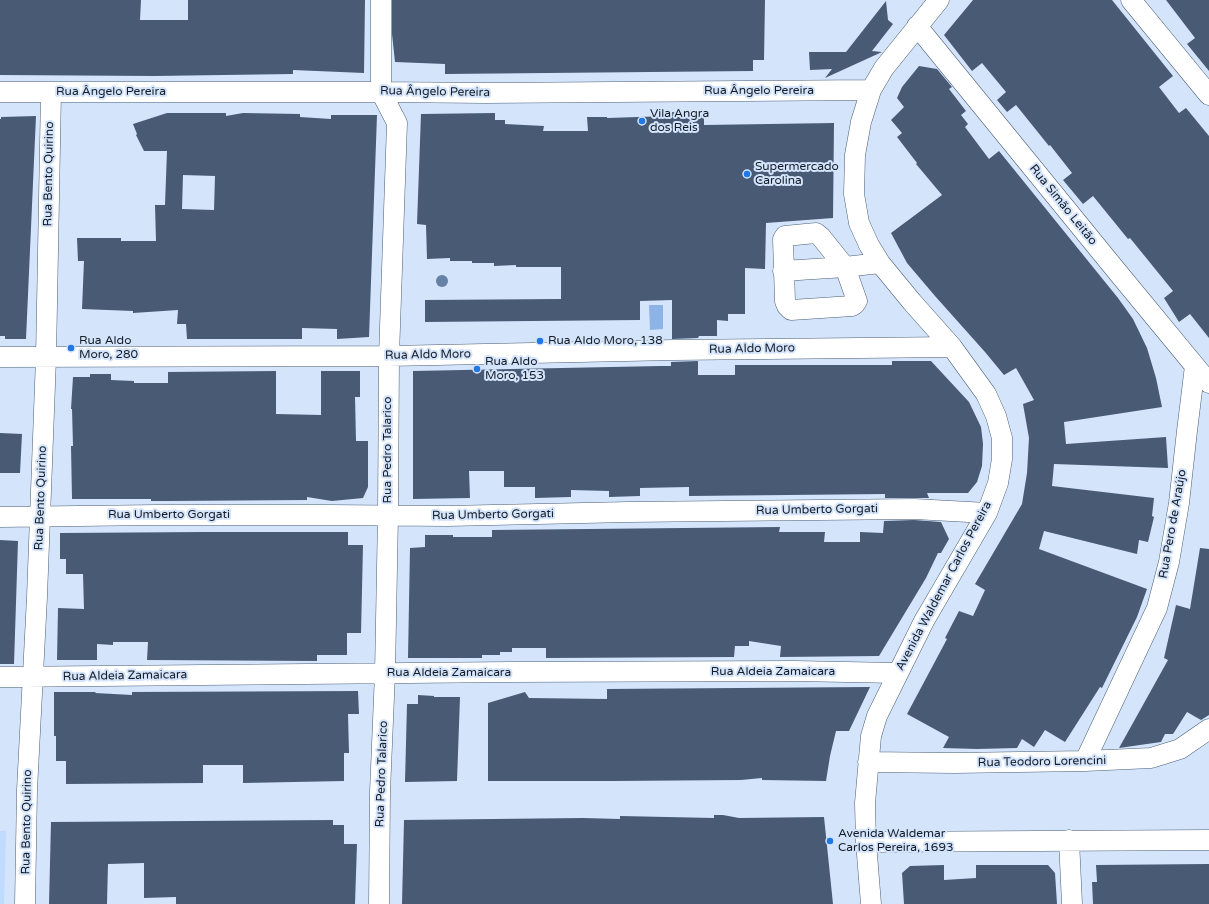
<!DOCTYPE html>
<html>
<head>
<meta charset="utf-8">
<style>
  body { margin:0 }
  canvas { display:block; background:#d3e4fb }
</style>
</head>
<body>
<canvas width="1209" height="904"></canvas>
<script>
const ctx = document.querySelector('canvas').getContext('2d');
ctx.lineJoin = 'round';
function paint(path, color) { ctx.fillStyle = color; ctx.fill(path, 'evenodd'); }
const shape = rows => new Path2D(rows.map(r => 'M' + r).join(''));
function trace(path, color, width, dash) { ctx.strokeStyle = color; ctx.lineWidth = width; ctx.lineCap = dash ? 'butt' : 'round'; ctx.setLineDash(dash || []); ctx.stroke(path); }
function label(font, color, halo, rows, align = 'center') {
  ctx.font = font + ' "Varela Round",sans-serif'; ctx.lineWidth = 4; ctx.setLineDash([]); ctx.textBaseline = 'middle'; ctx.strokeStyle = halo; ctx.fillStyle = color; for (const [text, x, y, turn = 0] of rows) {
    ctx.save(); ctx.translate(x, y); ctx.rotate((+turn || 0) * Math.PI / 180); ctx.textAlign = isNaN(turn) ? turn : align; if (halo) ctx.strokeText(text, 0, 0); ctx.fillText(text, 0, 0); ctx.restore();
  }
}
paint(shape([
  [0,831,6,831,4,904,0,904]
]), '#c1dbfe');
paint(shape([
  [649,305,663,305,663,329,650,330]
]), '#8db3e7');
paint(shape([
  [0,0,141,0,140,20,188,20,188,0,365,0,364,73,293,70,293,74,154,76,0,75],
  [392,0,765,0,764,60,753,60,753,71,445,74,445,64,395,62,392,34],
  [973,0,1112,0,1173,76,1159,87,1179,113,1186,108,1209,136,1209,338,1190,314,1179,322,1164,298,1173,291,1130,238,1128,239,1093,196,1083,204,1063,180,1072,173,1050,145,1049,146,1016,105,1007,112,997,100,1006,92,982,63,972,71,944,35],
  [1166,0,1209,0,1209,71,1187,44,1195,38],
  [886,1,888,20,893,24,872,51,882,52,825,78,832,69,810,70,809,52,846,52],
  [919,66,937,69,952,87,949,89,966,111,961,115,968,124,965,127,989,159,999,151,1118,298,1133,319,1147,348,1156,378,1162,407,1064,422,1066,444,1166,437,1168,468,1054,464,1052,486,1154,498,1152,516,1154,517,1148,542,1139,540,1137,554,1044,531,1039,549,1147,589,1137,617,1102,688,1100,687,1065,742,1045,730,1034,747,1022,739,1017,748,977,749,943,748,949,737,907,714,947,639,945,638,959,611,973,616,985,590,975,584,1022,504,1027,473,1029,438,1023,404,1034,400,1016,368,1004,375,985,352,935,296,907,263,891,233,942,195,916,164,917,163,897,137,902,133,891,120,904,107,897,98,902,87],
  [669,112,704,113,704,125,834,123,833,218,766,223,765,269,745,268,745,314,728,314,728,321,717,320,717,336,699,336,698,338,672,339,672,300,640,301,640,320,425,322,425,300,561,299,561,267,516,267,516,265,494,266,494,263,472,263,472,261,450,261,450,258,427,259,426,225,417,224,421,114,495,113,495,120,505,120,505,124,544,126,543,131,588,131,587,117,607,117,607,118,669,116],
  [167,113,226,113,226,116,243,113,300,114,300,117,331,119,331,115,377,115,369,337,337,339,337,329,302,328,302,339,187,339,186,324,177,324,178,310,133,313,133,311,82,309,84,261,78,261,77,238,121,238,121,241,156,241,155,205,165,205,167,151,144,151,136,135,137,134,133,124],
  [183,175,215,176,214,210,182,209],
  [36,116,26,339,5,339,5,336,0,336,0,119,1,119,1,117],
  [698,361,698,375,735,375,735,365,892,365,892,361,931,361,969,402,981,427,983,444,982,466,977,482,968,493,927,493,929,498,885,498,885,494,689,496,689,487,640,488,640,496,609,497,609,491,571,490,571,497,535,498,535,487,504,487,504,471,469,471,470,498,413,499,413,371,661,366,671,366,671,362],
  [276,371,276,414,321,415,321,371,360,371,360,397,355,397,356,441,368,441,368,487,363,498,332,501,307,497,307,500,169,501,151,501,151,499,72,499,71,446,73,446,72,409,71,409,73,377,90,377,90,374,111,374,111,380,134,381,134,383,168,383,168,372],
  [0,433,22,434,20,473,0,473],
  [914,520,941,522,949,539,941,553,938,553,926,578,879,656,780,657,781,646,749,641,749,646,735,646,734,657,546,658,546,648,512,648,512,652,500,652,500,655,482,655,482,658,408,658,410,548,425,547,425,535,453,535,453,537,492,537,492,530,780,527,779,532,825,532,824,542,860,542,860,532,883,533,884,521],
  [202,532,348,532,348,545,363,545,361,633,347,633,347,655,317,655,317,661,147,660,148,642,113,642,113,645,97,644,97,660,57,660,58,608,84,609,83,574,66,574,66,559,60,559,60,533],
  [0,540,18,541,14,664,0,664],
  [1200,548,1209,549,1209,715,1201,720,1187,712,1173,734,1165,734,1161,742,1119,748,1168,660,1164,658,1176,605,1190,609],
  [870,687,849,731,836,731,830,756,826,781,762,780,762,778,741,780,614,781,488,781,488,703,525,692,529,698,607,699,607,689],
  [358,691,359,714,348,714,349,753,344,753,344,781,243,783,243,765,203,765,203,783,66,784,66,761,56,761,56,736,54,736,54,692,96,692,95,693,132,695,132,692],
  [418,695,434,696,434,697,460,697,457,781,405,782,407,704,418,704],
  [714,815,723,815,739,818,824,817,833,904,402,904,404,820,583,818,620,819,620,816,714,818],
  [333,820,333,825,344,825,344,844,357,844,355,904,176,904,176,897,144,898,144,863,108,864,107,904,49,904,51,822],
  [1209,864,1209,904,1093,904,1092,882,1097,882,1096,865],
  [944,865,944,880,976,878,976,865,1048,865,1055,873,1057,904,904,904,902,873,910,866]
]), '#495b74');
const minor = shape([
  [1131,0,1209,95],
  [917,26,1115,269,1209,383],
  [0,92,381,92,487,93,871,90],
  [816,233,821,237,845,267,857,301,855,304,852,306,791,310,787,306,785,301,783,239,785,236,816,233],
  [783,271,845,267,880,263],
  [0,357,389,356,674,350,952,347],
  [0,517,157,515,328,515,447,516,629,512,914,509,987,513],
  [0,677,510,672,795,671,897,673],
  [1085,761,1157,608,1169,562,1179,503,1187,431,1195,366],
  [868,762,954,763,1085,761,1151,758,1180,749,1209,729],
  [1069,840,1072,904],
  [866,842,1209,840],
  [25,904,27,790,37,597,46,358,51,92],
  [379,904,380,792,385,673,388,515,389,356,397,123,381,92,381,0],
  [871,904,866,842,865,803,871,736,877,716,924,621,987,513,998,483,1002,459,1002,438,996,416,986,394,952,347,912,302,880,263,869,245,859,223,854,194,855,155,861,122,871,90,884,68,939,0]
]);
trace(minor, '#4b5e76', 21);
trace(minor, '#fff', 20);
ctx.fillStyle = '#6581a5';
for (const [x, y] of [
  [442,281]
]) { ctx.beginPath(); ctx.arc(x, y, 6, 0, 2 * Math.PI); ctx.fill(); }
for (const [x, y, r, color] of [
  [642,121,4,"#2278e3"],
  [747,174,4,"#2278e3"],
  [540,341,4,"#2278e3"],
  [71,348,4,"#2278e3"],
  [477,369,4,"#2278e3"],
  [830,841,4,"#2278e3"]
]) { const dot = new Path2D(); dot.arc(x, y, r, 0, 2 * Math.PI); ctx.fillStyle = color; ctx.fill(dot); trace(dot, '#d3e4fb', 1.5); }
label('12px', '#151c27', '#d3e4fb', [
  ["Rua Ângelo Pereira",759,91],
  ["Rua Ângelo Pereira",111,92],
  ["Rua Ângelo Pereira",435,92,1],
  ["Rua Bento Quirino",49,174,-89],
  ["Rua Simão Leitão",1063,205,51],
  ["Rua Aldo Moro",752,349,-1],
  ["Rua Aldo Moro",428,355,-1],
  ["Rua Pedro Talarico",388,450,-90],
  ["Rua Bento Quirino",41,498,-88],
  ["Rua Umberto Gorgati",817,510,-1],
  ["Rua Umberto Gorgati",169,515],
  ["Rua Umberto Gorgati",493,515,-1],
  ["Rua Pero de Araújo",1173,524,-80],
  ["Avenida Waldemar Carlos Pereira",944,586,-62],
  ["Rua Aldeia Zamaicara",773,672],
  ["Rua Aldeia Zamaicara",449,673],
  ["Rua Aldeia Zamaicara",125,676,-1],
  ["Rua Teodoro Lorencini",1042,762,-1],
  ["Rua Pedro Talarico",382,774,-88],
  ["Rua Bento Quirino",27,822,-89]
]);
label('12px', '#151c27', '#d3e4fb', [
  ["Vila Angra",650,114],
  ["dos Reis",650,128],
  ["Supermercado",755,167],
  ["Carolina",755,181],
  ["Rua Aldo",79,341],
  ["Moro, 280",79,355],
  ["Rua Aldo Moro, 138",548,341],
  ["Rua Aldo",485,362],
  ["Moro, 153",485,376],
  ["Avenida Waldemar",838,834],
  ["Carlos Pereira, 1693",838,848]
], 'left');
</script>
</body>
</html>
